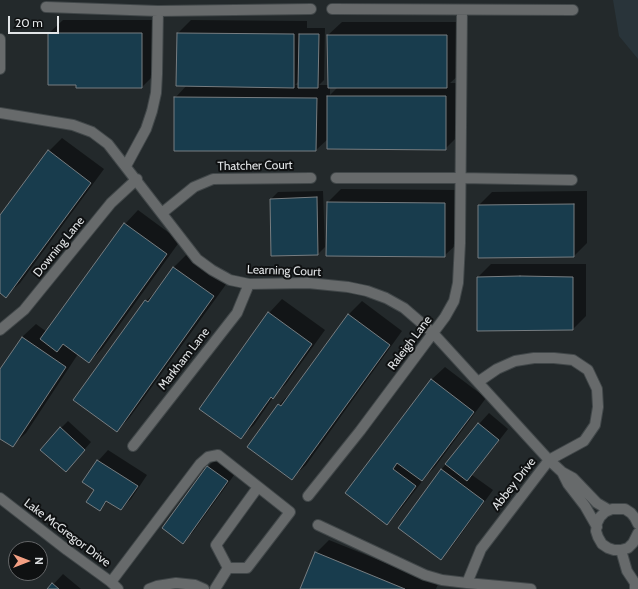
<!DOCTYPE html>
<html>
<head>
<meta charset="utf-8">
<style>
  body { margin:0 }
  #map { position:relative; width:638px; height:589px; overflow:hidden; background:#23292b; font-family:Cabin,sans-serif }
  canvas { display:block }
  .north { position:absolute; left:8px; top:541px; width:40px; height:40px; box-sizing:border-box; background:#0f1112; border:1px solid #636567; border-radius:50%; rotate:90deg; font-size:11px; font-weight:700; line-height:16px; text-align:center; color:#e1e4e6 }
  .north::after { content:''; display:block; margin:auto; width:14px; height:18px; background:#f39f83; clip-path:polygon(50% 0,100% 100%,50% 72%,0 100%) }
  .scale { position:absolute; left:8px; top:16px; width:51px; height:18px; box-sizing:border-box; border:2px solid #e1e4e6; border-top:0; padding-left:5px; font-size:12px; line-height:14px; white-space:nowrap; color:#e1e4e6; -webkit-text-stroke:3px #0f1112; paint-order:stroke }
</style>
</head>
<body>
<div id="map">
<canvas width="638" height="589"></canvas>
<div class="north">N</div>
<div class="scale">20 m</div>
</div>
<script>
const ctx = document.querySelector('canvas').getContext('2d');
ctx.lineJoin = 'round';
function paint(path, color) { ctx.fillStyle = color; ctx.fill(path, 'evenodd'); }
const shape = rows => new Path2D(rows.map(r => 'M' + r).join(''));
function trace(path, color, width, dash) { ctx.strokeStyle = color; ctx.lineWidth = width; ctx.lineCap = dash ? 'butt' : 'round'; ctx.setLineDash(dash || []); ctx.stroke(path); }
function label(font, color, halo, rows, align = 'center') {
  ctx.font = font + ' Cabin,sans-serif'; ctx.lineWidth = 4; ctx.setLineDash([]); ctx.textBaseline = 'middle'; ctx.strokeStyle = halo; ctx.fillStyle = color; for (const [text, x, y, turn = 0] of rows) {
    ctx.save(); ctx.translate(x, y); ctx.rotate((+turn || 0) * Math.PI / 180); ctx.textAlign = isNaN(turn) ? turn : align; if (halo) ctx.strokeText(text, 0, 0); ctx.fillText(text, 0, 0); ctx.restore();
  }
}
paint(shape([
  [613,0,638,0,638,59,619,36]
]), '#29343a');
paint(shape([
  [63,20,155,20,155,74,142,87,49,84,49,33],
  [191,20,307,21,307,28,325,28,324,80,319,85,329,85,328,35,342,22,460,22,460,74,450,83,459,83,459,135,445,149,328,139,316,150,175,98,187,85,178,33],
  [299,81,299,85,295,85],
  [330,87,338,87,330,95],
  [62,138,104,169,20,283,6,296,0,292,0,217,49,151],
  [341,189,458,190,458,243,444,256,328,202],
  [323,191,325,247,318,254,272,255,271,199,278,192],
  [587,191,587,243,574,256,479,205,492,192],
  [138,210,180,241,102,349,89,362,78,354,26,433,12,446,0,438,0,371,22,337,36,324,47,332,125,224],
  [187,254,227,283,130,417,117,431,146,301,159,288,174,267],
  [491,264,586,264,586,316,573,329,478,277],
  [282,299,325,330,286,384,274,396,254,425,240,438,200,409,269,313],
  [362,301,402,331,306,465,292,478,249,447,279,405,292,391,348,315],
  [445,367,486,398,435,467,427,475,400,510,387,524,346,493,431,380],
  [489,413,508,429,472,475,493,490,451,548,441,558,441,470,479,424],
  [68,421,91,442,72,464,61,428],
  [108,450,147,475,131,499,121,509,108,501,100,509,96,490,84,482,98,461],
  [218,456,237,471,193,532,183,542,208,467],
  [329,540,438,584,436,589,301,589,316,553],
  [63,574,81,589,49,589]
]), '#0007');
const building = shape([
  [48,33,142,33,142,88,76,88,76,85,48,85,48,33],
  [177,33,294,34,294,88,176,86,177,33],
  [299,34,319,34,318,88,298,88,299,34],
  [327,35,447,35,447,88,328,88,327,35],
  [327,96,446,96,446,150,327,149,327,96],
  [174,97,317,98,316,151,174,151,174,97],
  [48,150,91,183,6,298,0,293,0,215,48,150],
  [317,197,318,255,271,256,270,199,317,197],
  [327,202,445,203,445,257,326,256,327,202],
  [574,204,574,257,478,258,478,205,574,204],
  [124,223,167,254,89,363,63,344,57,352,40,339,124,223],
  [173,267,214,296,117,432,73,400,145,300,148,302,173,267],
  [520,276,573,277,573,330,477,331,477,277,520,276],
  [268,312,312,344,273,399,271,397,241,439,199,409,268,312],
  [348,314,390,345,292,480,247,447,278,404,281,406,348,314],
  [22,337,66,367,13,447,0,439,0,369,22,337],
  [431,379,474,412,422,481,397,463,393,469,416,486,387,525,345,493,431,379],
  [478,423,499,440,467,481,445,464,478,423],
  [60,427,85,450,66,472,40,450,60,427],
  [97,460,138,486,121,510,106,501,100,511,86,502,94,490,82,482,97,460],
  [207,466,228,481,183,544,162,528,207,466],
  [441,469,484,501,441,560,398,528,441,469],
  [315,552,405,589,300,589,315,552],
  [52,583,59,589,47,589,52,583]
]);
paint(building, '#183c4d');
trace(building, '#777d81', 1);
const lane = shape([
  [621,550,627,571,635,583,635,589],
  [228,568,216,545,258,487],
  [111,582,200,464,208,457,218,455,290,512,247,568,228,568,215,589]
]);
const street = shape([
  [46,7,158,11,311,9],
  [332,9,573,10],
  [0,39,0,69],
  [0,113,73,125,92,132,108,144,197,259,212,270,230,280,249,284,308,283,348,287,367,291,386,298,404,308,433,333,549,460,562,472,573,478,597,503,609,510],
  [126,166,146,129,152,111,156,93,157,74,158,11],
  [336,178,460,178,572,180],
  [162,213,194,187,213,179,311,178],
  [0,330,24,310,111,203,137,179],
  [133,446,237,313,249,284],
  [562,472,568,484,585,506,597,527],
  [308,496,360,431,445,317,454,301,458,283,460,243,462,10],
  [0,498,67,550,111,582,118,589],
  [638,524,635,518,631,513,625,509,612,509,605,512,600,517,597,523,596,531,598,537,602,544,608,548,614,550,621,550,628,548,633,543,638,533],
  [318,525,425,575,442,580,467,583,531,589],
  [467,583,481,549,549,460,584,441,595,425,598,407,597,389,588,370,573,360,554,358,534,358,515,361,497,369,478,382],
  [149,589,157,586,176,583,195,585,204,589]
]);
trace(lane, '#414749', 12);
trace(street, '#414749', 12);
trace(lane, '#676a6b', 10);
trace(street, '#676a6b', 10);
label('12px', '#e1e4e6', '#0f1112', [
  ["Thatcher Court",255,166,-1],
  ["Downing Lane",59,247,-51],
  ["Learning Court",284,271,2],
  ["Raleigh Lane",410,343,-53],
  ["Markham Lane",184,359,-52],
  ["Abbey Drive",514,484,-52],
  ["Lake McGregor Drive",67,533,37]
]);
</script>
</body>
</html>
